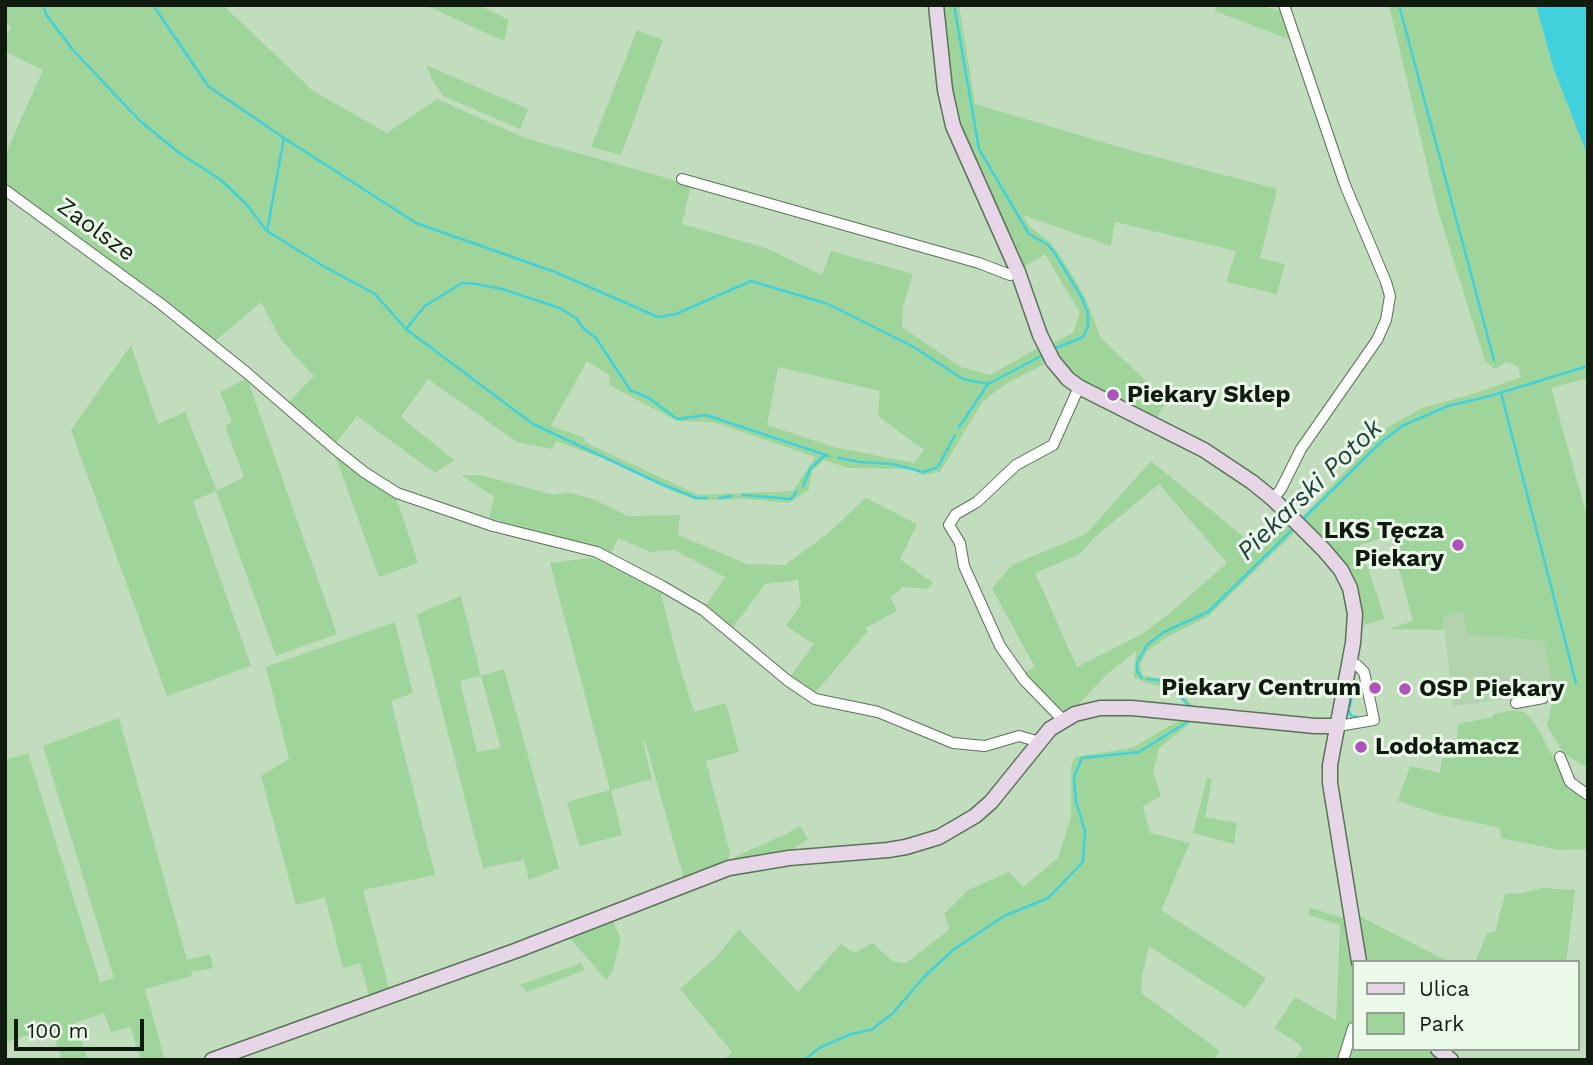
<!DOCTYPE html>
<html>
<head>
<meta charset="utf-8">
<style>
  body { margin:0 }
  #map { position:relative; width:1593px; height:1065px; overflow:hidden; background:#c2ddbe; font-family:"Work Sans",sans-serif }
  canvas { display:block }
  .frame { position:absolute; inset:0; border:7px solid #101a0f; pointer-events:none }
  .legend { position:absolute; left:1352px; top:960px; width:228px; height:91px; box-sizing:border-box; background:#ecfaea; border:2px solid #94a092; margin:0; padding:9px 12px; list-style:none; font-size:21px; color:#101a0f }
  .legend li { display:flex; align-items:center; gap:14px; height:35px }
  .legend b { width:35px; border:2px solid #94a092 }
  .scale { position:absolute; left:14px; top:1019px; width:130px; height:32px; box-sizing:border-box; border:4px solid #101a0f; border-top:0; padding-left:9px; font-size:21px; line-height:24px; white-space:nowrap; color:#101a0f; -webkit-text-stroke:5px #ecfaea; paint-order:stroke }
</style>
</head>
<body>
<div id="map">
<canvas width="1593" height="1065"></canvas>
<div class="frame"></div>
<ul class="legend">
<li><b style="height:9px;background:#e6d6e8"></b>Ulica</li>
<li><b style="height:19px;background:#9fd59a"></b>Park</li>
</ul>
<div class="scale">100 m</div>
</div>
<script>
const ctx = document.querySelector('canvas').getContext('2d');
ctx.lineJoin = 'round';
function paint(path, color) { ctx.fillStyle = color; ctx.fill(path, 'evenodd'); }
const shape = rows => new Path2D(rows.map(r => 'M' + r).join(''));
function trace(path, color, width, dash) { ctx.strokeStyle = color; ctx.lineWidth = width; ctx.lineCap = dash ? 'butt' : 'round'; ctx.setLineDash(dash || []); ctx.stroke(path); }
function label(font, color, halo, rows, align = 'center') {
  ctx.font = font + ' "Work Sans",sans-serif'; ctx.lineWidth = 6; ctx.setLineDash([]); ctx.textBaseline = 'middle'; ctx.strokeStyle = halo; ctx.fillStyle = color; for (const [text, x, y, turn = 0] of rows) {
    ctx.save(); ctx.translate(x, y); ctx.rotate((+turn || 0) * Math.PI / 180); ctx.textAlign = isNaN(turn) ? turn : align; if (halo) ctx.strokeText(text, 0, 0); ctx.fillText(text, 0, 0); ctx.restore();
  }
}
paint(shape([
  [1464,612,1467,634,1544,641,1554,693,1453,706,1443,617]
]), '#b3d3af');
paint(shape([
  [5,5,223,5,313,91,387,133,437,99,525,138,691,185,682,224,766,248,822,275,831,251,913,274,903,306,902,327,961,367,990,375,1038,348,1047,363,1007,383,983,401,940,472,923,475,911,469,848,468,824,460,812,471,809,490,789,503,749,499,697,500,672,491,613,462,556,441,552,449,517,442,428,379,401,417,454,460,435,473,357,416,335,444,288,403,314,376,281,340,261,302,215,341,5,185,5,155,43,70,5,52,5,39,11,27,5,22],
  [587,361,610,376,609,385,677,421,713,422,815,457,793,491,699,495,584,442,585,438,551,426],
  [778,367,880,391,878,416,924,450,914,463,834,447,767,425],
  [425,5,479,5,509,20,504,41],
  [941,5,959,5,975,104,1126,149,1277,189,1260,258,1285,264,1277,294,1226,282,1236,251,1115,222,1111,246,1023,215,1030,227,1050,242,1063,260,1085,297,1101,338,1167,401,1156,418,1082,380,1068,368,1051,344,1073,333,1080,313,1045,254,1024,267,957,121,944,46],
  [1216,5,1258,5,1282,11,1293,41,1215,11],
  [1389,5,1536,5,1553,67,1588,157,1588,378,1551,388,1588,519,1588,768,1563,753,1547,725,1554,693,1544,641,1467,634,1463,612,1443,617,1444,630,1389,629,1413,621,1390,535,1360,545,1385,619,1360,626,1342,563,1303,516,1386,428,1422,408,1476,393,1521,377,1518,366,1506,362,1495,369,1485,361,1438,211],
  [637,30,663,40,621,155,591,147],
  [426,65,528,109,520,129,443,96,433,81],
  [131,345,158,424,185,412,217,491,244,477,225,426,232,422,220,392,247,378,337,634,276,656,216,491,193,501,251,666,167,696,71,430],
  [335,455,396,497,418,563,379,577],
  [1151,461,1261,551,1290,522,1298,529,1209,616,1167,637,1146,652,1140,666,1143,676,1167,679,1195,708,1190,708,1171,689,1146,683,1134,677,1136,651,1106,675,1077,706,1059,711,1022,674,1035,667,992,589,1012,565,1086,534],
  [1159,484,1227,563,1169,614,1142,634,1077,667,1035,573,1080,554,1094,538],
  [461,475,480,475,554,495,568,492,595,500,628,516,680,515,678,535,747,564,785,565,827,534,866,498,917,524,900,559,933,583,927,589,903,587,890,597,897,611,865,628,868,631,814,694,790,677,814,644,786,626,801,604,798,580,765,584,732,629,704,608,725,577,674,550,651,552,618,538,611,553,489,518,494,497],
  [590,558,603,560,660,590,676,653,694,712,726,703,739,752,706,761,730,854,726,863,684,879,645,741,643,743,652,779,611,790,622,835,579,846,567,802,610,790,550,563],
  [461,596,481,676,504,669,559,868,529,880,524,860,483,868,417,614],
  [481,676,501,748,477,752,460,681],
  [395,622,413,693,391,701,435,875,363,890,390,991,370,998,360,963,343,968,325,897,296,905,261,776,289,759,266,667],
  [1516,710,1526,713,1537,727,1567,783,1588,798,1588,849,1559,850,1501,838,1500,828,1441,815,1398,801,1410,766,1440,773,1442,758,1456,758,1458,724,1493,717,1493,714],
  [119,718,187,960,210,954,213,968,191,972,192,976,145,989,165,1060,141,1060,130,1027,111,1032,104,1013,75,1023,88,1060,62,1060,51,1027,7,1042,5,1037,5,760,28,753,100,982,114,978,43,746],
  [1178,721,1193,721,1159,748,1153,772,1161,796,1143,806,1150,833,1190,843,1161,910,1266,978,1245,1008,1149,946,1142,977,1141,993,1220,1051,1213,1060,724,1060,732,1052,680,989,717,956,739,929,798,992,841,944,854,953,873,943,892,961,906,963,950,929,944,914,968,890,1009,872,1023,887,1058,858,1071,817,1071,768,1074,757,1132,748],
  [1207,778,1212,778,1205,817,1237,823,1234,844,1193,833],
  [800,826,808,839,788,853,737,862,734,857,784,835],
  [1542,888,1575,890,1566,962,1476,960,1487,933,1495,932,1505,894,1523,893],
  [1310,908,1347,919,1353,962,1353,1019,1338,1060,1295,1060,1303,1047,1274,1028,1295,997,1336,1020,1340,925,1309,915],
  [1359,916,1449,962,1365,962,1358,927,1362,926],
  [613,922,620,936,620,942,612,972,606,980,569,937],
  [581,963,585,970,527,992,520,985],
  [1353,1041,1353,1049,1428,1049,1441,1060,1346,1060]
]), '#9fd59a');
paint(shape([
  [1536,5,1588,5,1588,157,1553,67]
]), '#40d1dc');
trace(shape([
  [43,5,47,16,73,50,140,121,178,152,221,180,247,205,267,231,325,267,375,294,406,329,533,424,659,483,696,498,707,498],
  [153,5,208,86,284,138,416,223,555,272,658,317,676,314,751,281,828,304,912,346,963,379,988,384],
  [954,5,979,149,1029,234,1048,245,1054,252,1082,298,1088,314,1088,327,1083,337,1053,349],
  [1399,5,1494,360],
  [267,231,284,138],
  [406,329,425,306,462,283,476,284,502,289,560,308,576,318,584,329,596,338,630,390,649,398,677,419,706,415,829,456],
  [1501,393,1576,683],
  [959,427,988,384,1045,354],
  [839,458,860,462,893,464,923,472,938,467,955,435],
  [803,486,810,469,825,455],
  [743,495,791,499,797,491],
  [719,498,732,496],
  [1301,521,1381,442,1402,426,1448,406,1490,396,1588,366],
  [1142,678,1137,671,1137,663,1147,645,1164,632,1208,612,1294,528],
  [1147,679,1166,681,1191,708],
  [1350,707,1354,682],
  [1349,710,1351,716,1358,717],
  [804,1060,821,1047,851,1034,871,1030,893,1013,924,977,953,950,1004,916,1048,898,1083,862,1085,831,1076,802,1074,777,1082,758,1139,752,1189,721]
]), '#40d1dc', 2.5);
const street = shape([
  [682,179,979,263,1010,275,1018,272],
  [5,190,161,304,247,373,335,449,364,472,397,493,493,526,597,552,662,586,703,610,787,680,815,699,878,712,953,743,985,746,1019,736,1040,742],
  [1273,499,1281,489,1301,449,1377,340,1386,320,1390,296,1386,282,1345,185,1284,5],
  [1516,703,1543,698],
  [1063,720,1024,680,1000,646,964,566,960,543,949,525,956,514,977,502,1016,465,1053,445,1079,387],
  [1338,726,1374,720,1364,672,1357,665,1351,662],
  [1560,757,1570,782,1588,795],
  [1343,1060,1353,1028]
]);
const secondary = shape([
  [936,5,945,90,953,126,1018,272,1040,335,1053,361,1068,379,1079,387,1204,450,1252,482,1273,499,1324,550,1341,570,1350,588,1355,614,1353,643,1330,765,1330,783,1359,962],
  [1438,1049,1451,1060],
  [212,1060,515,951,729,868,789,858,888,850,906,847,939,837,975,816,991,802,1050,729,1075,714,1100,708,1132,708,1315,726,1338,726]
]);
trace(street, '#5a7257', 12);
trace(secondary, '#5a7257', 17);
trace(street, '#fff', 10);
trace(secondary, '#e6d6e8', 14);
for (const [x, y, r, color] of [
  [1113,395,7,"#af52bc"],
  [1458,545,7,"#af52bc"],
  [1375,688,7,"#af52bc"],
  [1405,689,7,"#af52bc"],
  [1361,747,7,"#af52bc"]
]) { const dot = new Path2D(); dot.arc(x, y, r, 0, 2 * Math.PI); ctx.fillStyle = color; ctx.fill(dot); trace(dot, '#ecfaea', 2.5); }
label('24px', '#101a0f', '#ecfaea', [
  ["Zaolsze",96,230,36]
]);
label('bold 24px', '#101a0f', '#ecfaea', [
  ["Piekary Sklep",1127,395],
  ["LKS Tęcza",1444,531,"right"],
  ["Piekary",1444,559,"right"],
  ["Piekary Centrum",1361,688,"right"],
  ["OSP Piekary",1419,689],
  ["Lodołamacz",1375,747]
], 'left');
label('italic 26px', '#1f3d3f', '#ecfaea', [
  ["Piekarski Potok",1310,490,-44]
]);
</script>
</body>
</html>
